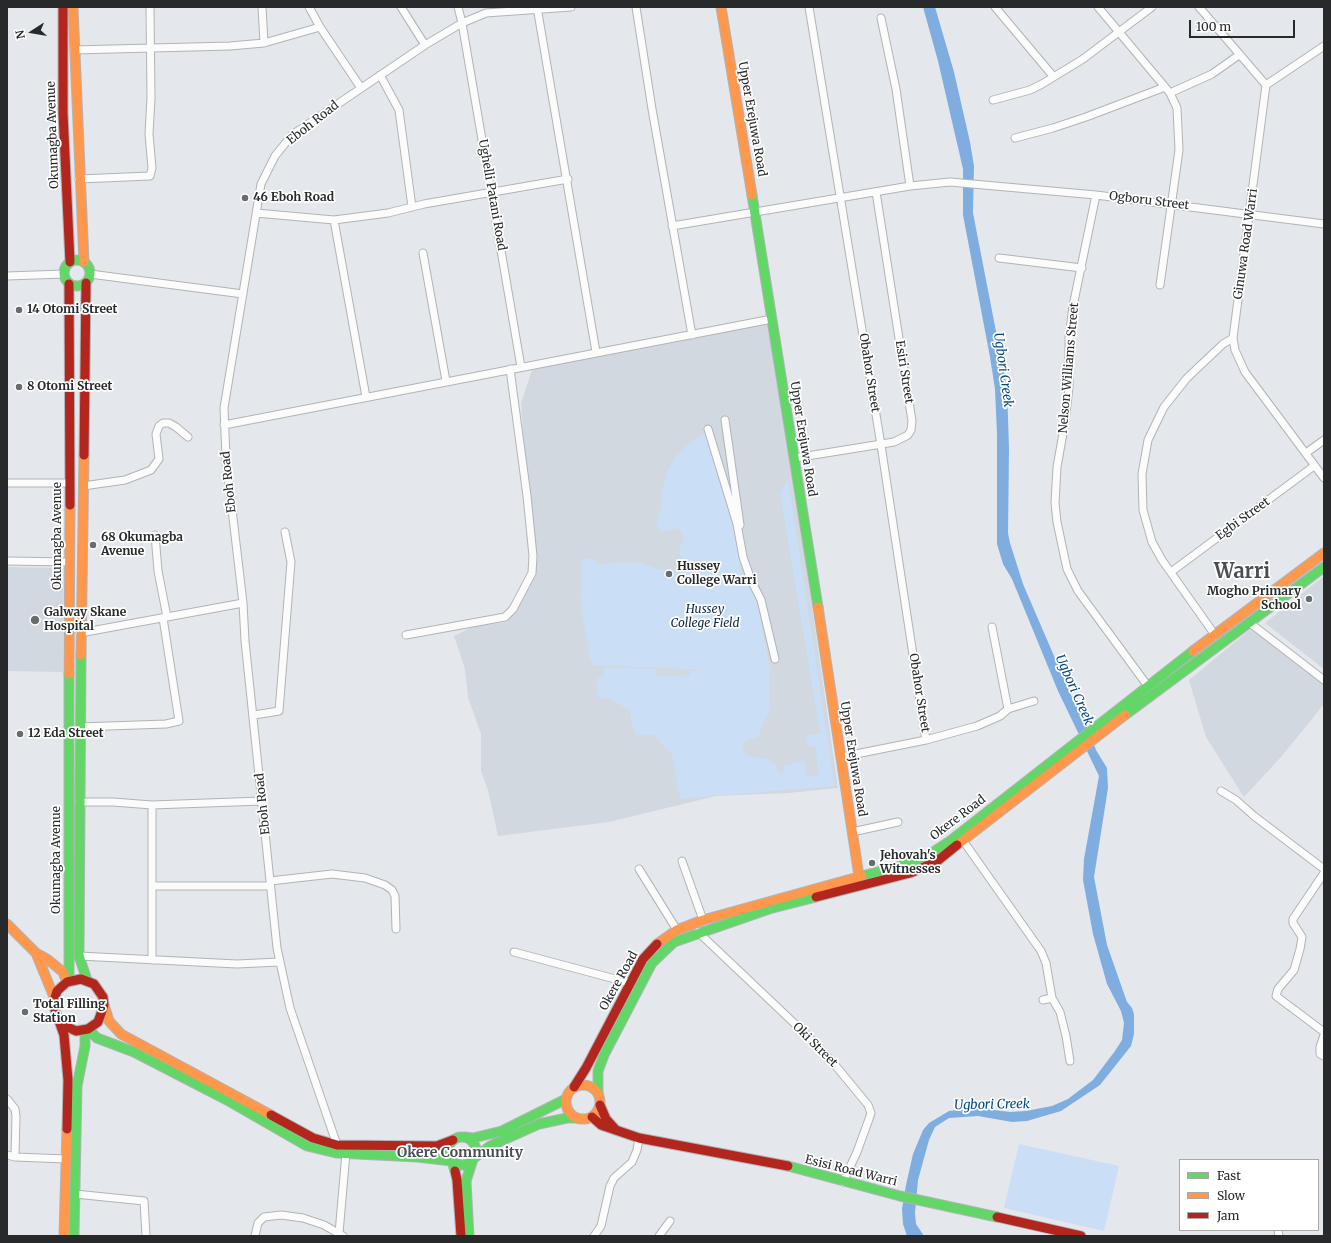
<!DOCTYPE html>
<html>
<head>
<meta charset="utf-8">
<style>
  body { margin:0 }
  #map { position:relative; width:1331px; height:1243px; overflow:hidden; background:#e4e7eb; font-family:Merriweather,serif }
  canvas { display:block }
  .frame { position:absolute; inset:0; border:8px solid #27292b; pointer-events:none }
  .legend { position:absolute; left:1179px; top:1159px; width:140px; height:72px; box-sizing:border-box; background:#fff; border:1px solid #a9a9aa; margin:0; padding:5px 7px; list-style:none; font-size:12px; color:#27292b }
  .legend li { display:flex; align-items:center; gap:8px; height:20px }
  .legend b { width:20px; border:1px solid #a9a9aa }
  .north { position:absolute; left:12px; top:12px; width:40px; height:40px; -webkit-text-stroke:3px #fff; paint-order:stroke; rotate:258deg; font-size:11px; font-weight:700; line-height:16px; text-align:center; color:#27292b }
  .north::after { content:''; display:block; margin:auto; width:14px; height:18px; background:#27292b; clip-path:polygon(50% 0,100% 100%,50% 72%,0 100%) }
  .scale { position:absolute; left:1189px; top:20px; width:106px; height:18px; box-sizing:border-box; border:2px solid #27292b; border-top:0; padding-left:5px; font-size:12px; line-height:14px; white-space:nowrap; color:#27292b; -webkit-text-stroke:3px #fff; paint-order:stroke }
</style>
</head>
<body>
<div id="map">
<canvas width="1331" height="1243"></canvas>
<div class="frame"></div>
<ul class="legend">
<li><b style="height:5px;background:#63d668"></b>Fast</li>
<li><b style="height:5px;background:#ff974d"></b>Slow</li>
<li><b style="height:5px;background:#b3261e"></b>Jam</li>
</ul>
<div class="north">N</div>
<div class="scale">100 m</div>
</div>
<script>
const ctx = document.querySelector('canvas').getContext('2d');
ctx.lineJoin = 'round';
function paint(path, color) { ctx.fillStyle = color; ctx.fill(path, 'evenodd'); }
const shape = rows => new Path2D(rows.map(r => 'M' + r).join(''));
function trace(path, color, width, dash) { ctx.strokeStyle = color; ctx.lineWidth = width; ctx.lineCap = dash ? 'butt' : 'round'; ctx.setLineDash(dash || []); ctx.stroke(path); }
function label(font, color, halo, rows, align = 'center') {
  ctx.font = font + ' Merriweather,serif'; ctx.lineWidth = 3.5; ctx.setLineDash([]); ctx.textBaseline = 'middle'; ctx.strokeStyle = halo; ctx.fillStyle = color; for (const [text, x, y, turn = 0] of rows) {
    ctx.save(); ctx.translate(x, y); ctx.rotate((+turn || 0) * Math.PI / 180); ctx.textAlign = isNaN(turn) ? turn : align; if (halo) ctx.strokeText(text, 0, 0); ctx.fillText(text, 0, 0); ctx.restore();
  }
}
paint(shape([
  [771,322,838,788,788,793,716,796,609,822,498,836,488,790,481,771,481,734,468,697,465,669,454,636,472,627,507,622,517,607,532,566,521,403,532,370],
  [7,567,64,568,63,672,7,671],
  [1324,576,1324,669,1265,623],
  [1253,627,1324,681,1324,704,1281,757,1244,797,1206,737,1189,680]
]), '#d1d8e0');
paint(shape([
  [708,431,733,523,741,572,756,598,771,673,769,673,770,708,758,737,747,740,743,746,744,752,749,756,766,759,775,764,779,773,783,773,784,766,805,760,807,777,819,775,815,746,808,747,806,736,820,733,780,493,788,479,835,786,680,799,672,754,654,735,636,735,632,725,630,710,605,697,601,700,597,694,597,678,603,677,604,667,656,669,657,675,661,676,690,675,690,671,704,670,593,665,590,659,581,606,581,588,582,560,593,558,598,565,621,562,641,563,660,570,684,569,688,563,680,556,680,548,684,538,678,528,663,532,656,525,661,506,662,490,667,471,677,455,690,442],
  [1019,1144,1119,1166,1104,1231,1004,1208]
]), '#cadef5');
paint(shape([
  [923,7,935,7,954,72,970,142,974,166,973,213,1007,388,1009,449,1008,533,1010,543,1023,584,1073,700,1088,727,1096,750,1107,768,1108,788,1094,877,1107,945,1127,1002,1132,1008,1134,1014,1134,1034,1131,1046,1100,1085,1061,1111,1027,1121,1012,1122,978,1116,949,1118,935,1127,929,1140,918,1180,915,1213,916,1224,924,1236,907,1236,903,1224,902,1209,906,1185,913,1154,923,1130,929,1123,949,1111,978,1108,1010,1112,1026,1111,1052,1106,1068,1099,1093,1080,1115,1051,1122,1040,1124,1023,1121,1011,1107,984,1093,934,1083,880,1084,859,1099,776,1058,691,1012,579,1003,564,997,544,997,434,995,389,990,357,963,215,963,169,938,61]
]), '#7faddf');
const street = shape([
  [262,7,264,43],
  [401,7,425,45],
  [458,7,462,23,521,367],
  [537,7,596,352],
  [636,7,652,109,692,335],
  [809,7,881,445,926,740],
  [995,7,1053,76],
  [1098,7,1170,93,1177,108,1179,150,1160,285],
  [1199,7,1266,85,1233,338,1235,350,1245,372,1324,478],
  [881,18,896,89,910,186],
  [320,27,361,88],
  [74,50,230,46,264,43,320,27,309,7],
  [380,75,399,110,412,207],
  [1266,85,1324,46],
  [1170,93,1212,74,1239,55],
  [993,100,1030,90,1042,84,1083,59,1152,7],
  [1015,138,1053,128,1086,117,1165,87],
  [79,179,150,176,152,168,149,134,151,98,150,7],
  [1096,195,1073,306,1069,338,1069,387,1065,422,1057,467,1055,503,1057,522,1067,569,1078,591,1147,685],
  [256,213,334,220,388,213,424,204,568,179],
  [334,220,366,397],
  [672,226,910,186,950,182,1096,195,1324,224],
  [423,253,446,381],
  [999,258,1082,268],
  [90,274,243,294],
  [7,276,64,274],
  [725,420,740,525],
  [224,425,772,319],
  [708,429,737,524,743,557,751,580,761,600,775,659],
  [1306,453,1324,440],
  [795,458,894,442,908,435,911,430,912,421,876,192],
  [7,483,70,483],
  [83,486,125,480,151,470,159,459,156,434,159,426,163,423,169,423,176,427,188,437],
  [155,535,158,571,167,617],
  [7,561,70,562],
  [1171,572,1314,466],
  [1250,623,1324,680],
  [80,633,243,603],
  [406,635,505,617,513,609,532,573,533,556,527,496,510,369],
  [1215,635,1162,560,1152,542,1143,510,1142,474,1148,440,1164,407,1187,378,1223,344,1233,338],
  [1008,709,1034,701],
  [254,715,279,711,291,562,285,532],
  [79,727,166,724,179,721,163,618],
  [841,757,926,740,977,726,1000,716,1008,709,992,627],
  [1221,791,1236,800,1254,816,1324,869],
  [79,802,113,802,152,805,262,801],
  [152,805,152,960],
  [852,832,898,822],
  [964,842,1041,951,1046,963,1052,998,1043,1000],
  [682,861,703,920],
  [639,869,677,930],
  [1324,873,1293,919,1293,923,1302,937,1300,949,1294,970,1278,989,1276,996,1324,1032],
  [270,881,332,874,365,878,385,885,392,890,395,896,396,929],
  [153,886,270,886],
  [698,932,813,1041,835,1065,868,1105,871,1113,869,1119,857,1152,843,1182],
  [514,952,630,983],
  [79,956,237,964,279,962],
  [1052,998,1060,1012,1066,1036,1070,1061],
  [1324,1035,1320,1047,1320,1054,1324,1056],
  [7,1099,15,1109,16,1116,15,1157],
  [337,1145,290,1008,277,948,245,641,243,603,226,458,224,408,261,184,275,156,292,135,425,45,462,23,486,13,571,7],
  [7,1155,15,1157,66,1159],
  [75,1194,144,1201,146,1236],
  [1278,1230,1279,1236],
  [339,1233,346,1153],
  [255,1236,258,1223,264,1217,281,1215,303,1218,324,1225,343,1236],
  [594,1236,601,1226,610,1186,614,1178,632,1162,637,1150,639,1138],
  [659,1236,670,1221]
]);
const fast = shape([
  [752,195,818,607],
  '64 273a13 13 0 1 1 26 0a13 13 0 1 1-26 0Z',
  [81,655,79,956,87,980],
  [1125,715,1324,567],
  [862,876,900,866,927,856,950,841,1193,651],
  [69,981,69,674],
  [88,1029,97,1038,134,1052,227,1100,307,1146,336,1153,417,1157,452,1161,455,1171],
  [598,1093,598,1071,604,1055,652,963,674,942,769,909,816,897],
  [465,1137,473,1138,502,1131,566,1099],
  '448 1151a14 14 0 1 1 28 0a14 14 0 1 1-28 0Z',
  [788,1166,900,1196,997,1217],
  [74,1236,77,1086,85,1046,85,1030],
  [469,1236,466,1181,473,1159,490,1146,539,1124,567,1118,577,1118]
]);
const slow = shape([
  [73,7,84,262],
  [721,7,752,195],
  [818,607,859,876],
  [1193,651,1324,553],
  [81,655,84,455],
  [69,674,70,505],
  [957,845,1125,715],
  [7,924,36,953,47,959,63,972,67,982],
  [657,944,677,930,703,920,862,876],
  [36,953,54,997],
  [104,1005,109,1021,121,1034,271,1115],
  '566 1102a17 17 0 1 1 34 0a17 17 0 1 1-34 0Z',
  [64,1236,67,1129]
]);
const jam = shape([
  [63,7,63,113,70,262],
  [69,284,70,505],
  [84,455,86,283],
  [816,897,910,873,936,862,957,845],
  [61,1024,76,1031,88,1029,98,1022,104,1005,103,997,94,984,81,979,67,982,57,991,53,1004,64,1035,68,1080,67,1129],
  [574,1087,586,1068,643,959,657,944],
  [600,1105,606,1119,615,1129],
  [271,1115,313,1138,337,1145,437,1146,453,1140],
  [592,1117,601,1125,639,1138,788,1166],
  [455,1171,457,1180,461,1236],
  [997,1217,1081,1236]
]);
trace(street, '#b1b4b7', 9);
trace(fast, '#b1b4b7', 11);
trace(slow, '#b1b4b7', 11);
trace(jam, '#b1b4b7', 11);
trace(street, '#fbfbfc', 7);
trace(fast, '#63d668', 9);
trace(slow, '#ff974d', 9);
trace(jam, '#b3261e', 9);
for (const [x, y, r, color] of [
  [245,198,4,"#696c6e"],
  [19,310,4,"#696c6e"],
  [19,387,4,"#696c6e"],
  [93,545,4,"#696c6e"],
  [669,574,4,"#696c6e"],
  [1309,599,4,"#696c6e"],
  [35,620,5,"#696c6e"],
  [20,734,4,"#696c6e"],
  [872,863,4,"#696c6e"],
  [25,1012,4,"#696c6e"]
]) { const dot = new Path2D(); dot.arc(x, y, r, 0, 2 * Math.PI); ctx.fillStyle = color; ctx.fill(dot); trace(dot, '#fff', 1.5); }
label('12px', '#27292b', '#fff', [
  ["Upper Erejuwa Road",752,119,80],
  ["Eboh Road",313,123,-38],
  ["Okumagba Avenue",53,135,-92],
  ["Ughelli Patani Road",492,195,80],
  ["Ogboru Street",1149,201,7],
  ["Ginuwa Road Warri",1246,244,-82],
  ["Nelson Williams Street",1069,368,-85],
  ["Esiri Street",904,372,81],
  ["Obahor Street",869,373,81],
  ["Upper Erejuwa Road",803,439,81],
  ["Eboh Road",229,482,-96],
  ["Egbi Street",1243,519,-36],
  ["Okumagba Avenue",58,536,-90],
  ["Obahor Street",919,693,81],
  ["Upper Erejuwa Road",853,759,81],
  ["Eboh Road",263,804,-96],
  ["Okere Road",958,818,-37],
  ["Okumagba Avenue",57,860,-90],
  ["Okere Road",619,981,-61],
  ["Oki Street",815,1045,45],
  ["Esisi Road Warri",851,1171,14]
]);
label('bold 12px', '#27292b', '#fff', [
  ["46 Eboh Road",253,198],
  ["14 Otomi Street",27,310],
  ["8 Otomi Street",27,387],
  ["68 Okumagba",101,538],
  ["Avenue",101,552],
  ["Hussey",677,567],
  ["College Warri",677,581],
  ["Mogho Primary",1301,592,"right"],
  ["School",1301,606,"right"],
  ["Galway Skane",44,613],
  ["Hospital",44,627],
  ["12 Eda Street",28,734],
  ["Jehovah's",880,856],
  ["Witnesses",880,870],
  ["Total Filling",33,1005],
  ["Station",33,1019]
], 'left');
label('italic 12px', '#102a46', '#fff', [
  ["Hussey",705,610],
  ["College Field",705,624]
]);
label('italic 13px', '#004988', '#fff', [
  ["Ugbori Creek",1003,370,82],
  ["Ugbori Creek",1074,690,66],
  ["Ugbori Creek",992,1105,-1]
]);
label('bold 14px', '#494e54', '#fff', [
  ["Okere Community",460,1153]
]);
label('bold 20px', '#494e54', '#fff', [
  ["Warri",1242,572]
]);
</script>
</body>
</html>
